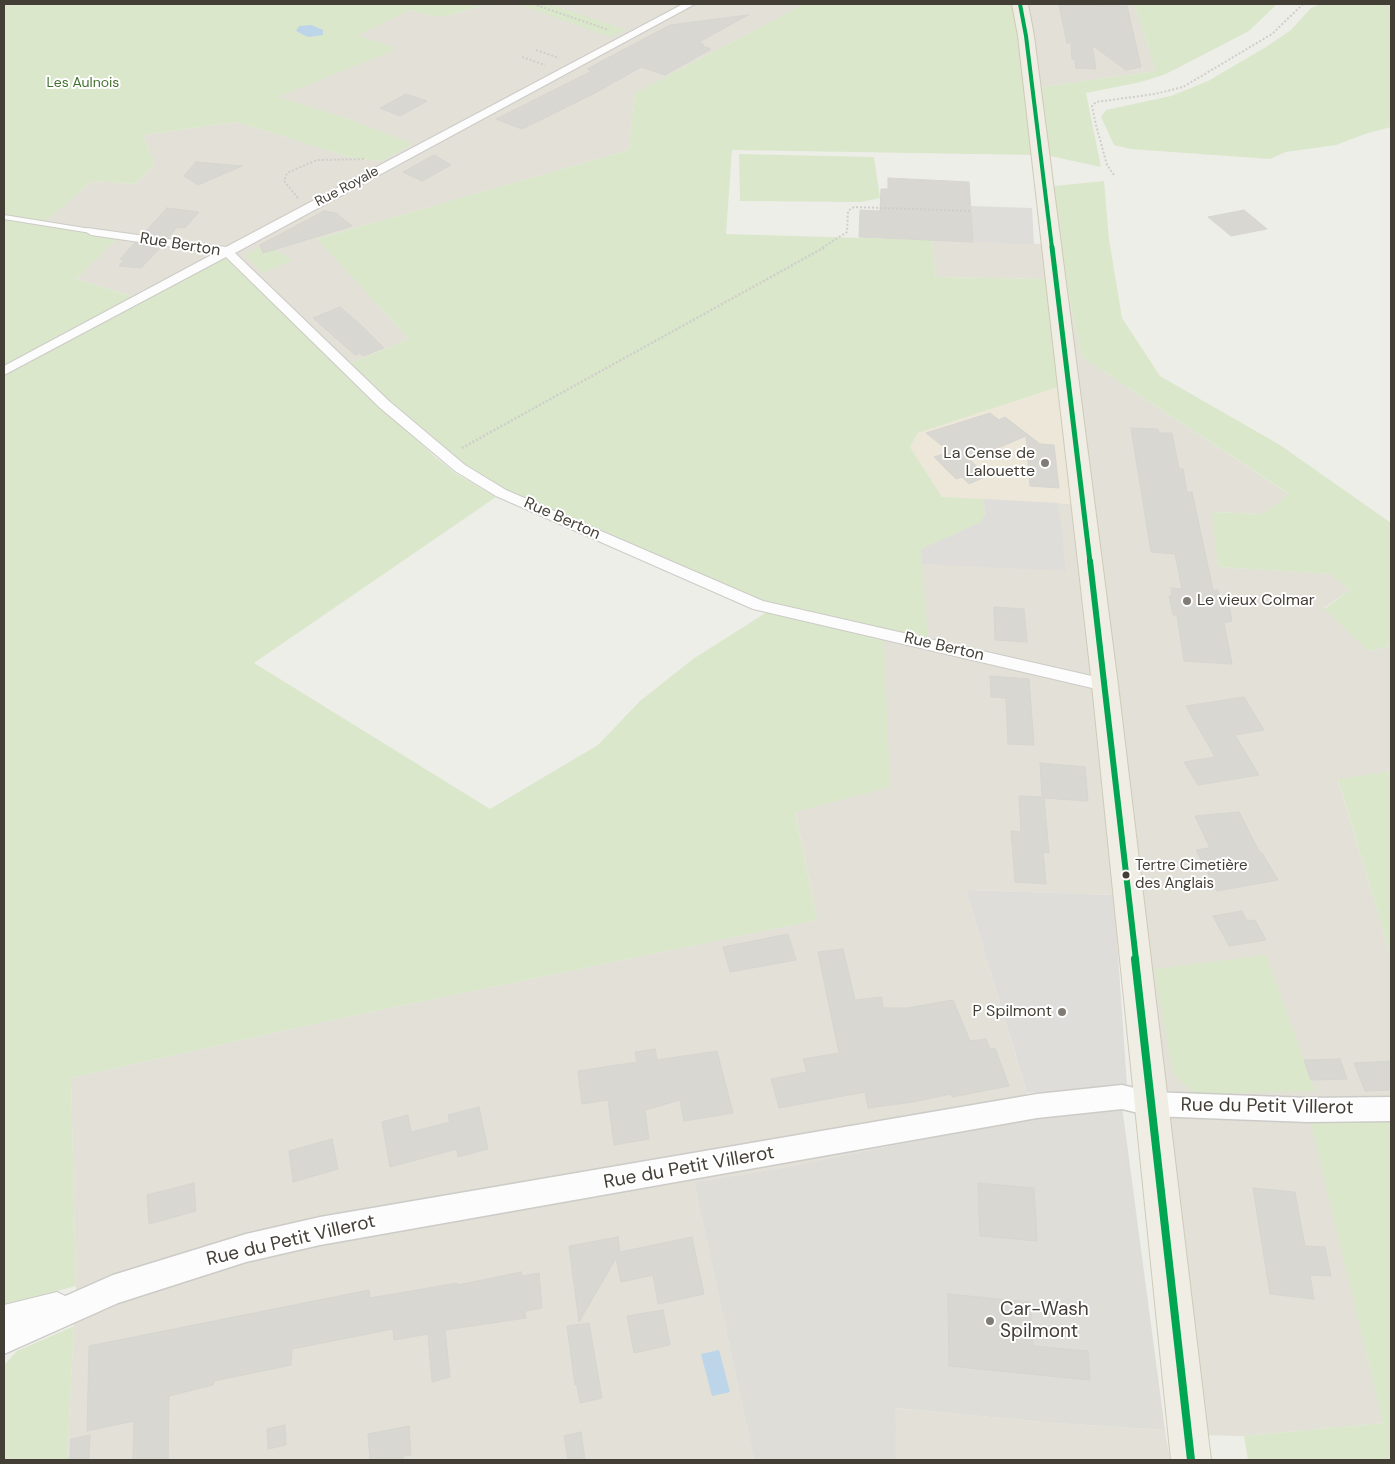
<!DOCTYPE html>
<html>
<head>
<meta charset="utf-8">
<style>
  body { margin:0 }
  #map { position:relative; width:1395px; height:1464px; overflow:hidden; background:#eeeee9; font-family:"DM Sans",sans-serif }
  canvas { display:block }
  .frame { position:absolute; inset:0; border:5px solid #443f36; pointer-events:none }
</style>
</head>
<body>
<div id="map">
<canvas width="1395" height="1464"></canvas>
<div class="frame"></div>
</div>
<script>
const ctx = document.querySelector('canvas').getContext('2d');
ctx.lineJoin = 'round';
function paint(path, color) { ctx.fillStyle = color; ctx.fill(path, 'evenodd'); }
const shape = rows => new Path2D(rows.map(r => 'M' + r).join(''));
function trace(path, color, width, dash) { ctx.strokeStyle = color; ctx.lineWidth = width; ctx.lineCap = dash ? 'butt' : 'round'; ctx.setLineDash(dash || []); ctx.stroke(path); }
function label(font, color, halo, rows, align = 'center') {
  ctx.font = font + ' "DM Sans",sans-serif'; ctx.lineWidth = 4; ctx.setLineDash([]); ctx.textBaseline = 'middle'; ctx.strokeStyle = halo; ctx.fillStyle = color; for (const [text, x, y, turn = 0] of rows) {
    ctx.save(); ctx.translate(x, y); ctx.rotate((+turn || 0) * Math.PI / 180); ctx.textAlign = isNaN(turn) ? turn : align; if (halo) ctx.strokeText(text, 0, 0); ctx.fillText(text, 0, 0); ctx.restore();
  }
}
paint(shape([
  [488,4,804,4,634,94,629,150,317,239,409,339,348,364,235,255,223,256,142,299,76,279,117,239,42,225,92,181,135,184,155,164,143,135,237,122,356,159,382,161,412,144,349,119,277,97,392,51,393,47,357,35,410,10,433,16,447,16],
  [1015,4,1134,4,1156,71,1041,87,1069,297,1082,357,1290,495,1263,514,1213,512,1218,567,1330,574,1350,590,1324,608,1369,651,1391,646,1391,771,1338,780,1391,957,1391,1109,1308,1110,1383,1423,1244,1436,1188,1435,1038,170],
  [932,240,1045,244,1050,279,936,277],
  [984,499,1074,504,1114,895,966,890,1034,1117,776,1169,694,1182,754,1460,67,1460,76,1286,71,1078,337,1019,817,920,795,811,884,630,922,564,921,549,985,515],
  [894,1408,1056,1423,1165,1430,1170,1460,896,1460]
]), '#e2e0d7');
paint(shape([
  [1061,386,1074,504,942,497,910,447,918,433]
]), '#ede7da');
paint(shape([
  [1122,1106,1165,1430,1056,1423,895,1408,896,1460,754,1460,694,1182,776,1169,1034,1117]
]), '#deddd7');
paint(shape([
  [4,4,487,4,447,16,433,16,410,10,358,35,393,47,392,51,278,97,349,119,413,144,382,161,356,159,237,122,143,135,155,164,135,184,92,181,42,225,118,238,76,279,135,297,4,368],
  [518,4,549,4,626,30,611,37],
  [804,4,1015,4,1036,155,732,150,726,234,932,240,936,277,1050,279,1061,386,918,433,910,447,942,497,984,499,985,516,981,522,921,549,928,640,768,603,504,489,463,465,348,364,409,339,317,239,629,150,634,94],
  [1134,4,1277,4,1249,31,1166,74,1141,82,1086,93,1101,167,1050,156,1041,87,1156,71],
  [1321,4,1387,4,1391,7,1391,127,1365,134,1336,145,1286,152,1270,159,1130,149,1114,145,1101,117,1106,110,1171,96,1208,81,1266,47,1291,30,1311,8],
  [739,154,874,157,880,198,861,202,740,201],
  [1104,181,1109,239,1122,318,1160,376,1280,445,1391,523,1391,646,1369,651,1324,609,1350,590,1330,574,1218,567,1212,512,1263,514,1289,494,1082,357,1069,297,1054,186],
  [265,243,292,260,263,273,245,256],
  [223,256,434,456,455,473,496,497,254,663,490,809,598,745,640,701,693,659,767,612,884,638,890,787,795,812,817,920,337,1019,71,1078,76,1286,4,1305,4,374],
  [1391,771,1391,957,1338,779],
  [1266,955,1315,1091,1199,1094,1189,1090,1174,1073,1171,1063,1154,969],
  [1391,1118,1391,1460,1248,1460,1244,1436,1383,1423,1310,1120],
  [74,1326,67,1460,4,1460,4,1365,17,1351]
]), '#dae7cb');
paint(shape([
  [971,206,1032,208,1034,244,972,242],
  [984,499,1058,503,1066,571,922,564,921,549,981,522,985,515],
  [966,890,1114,895,1127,1086,1027,1093]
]), '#deddd9');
paint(shape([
  [311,25,323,30,323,35,308,37,296,31,299,26],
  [719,1350,730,1392,712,1396,701,1354]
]), '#bdd5e9');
const building = shape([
  [1059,5,1127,6,1141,67,1126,70,1092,45,1096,69,1076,68,1075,60,1072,59,1071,43,1067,43,1059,5],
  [748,15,699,42,704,45,703,46,711,49,665,75,641,67,597,92,522,129,496,119,592,71,587,69,670,25,748,15],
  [406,94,427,101,400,116,380,108,406,94],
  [434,155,451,165,422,181,403,172,434,155],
  [196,162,242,166,198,185,184,176,196,162],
  [888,178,969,182,973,242,859,237,860,210,880,211,881,189,888,189,888,178],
  [167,208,199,212,185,228,177,227,169,237,143,234,167,208],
  [1244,210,1267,229,1231,236,1208,217,1244,210],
  [324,211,336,213,352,226,263,253,260,245,324,211],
  [135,243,161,247,141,268,119,266,124,260,120,259,135,243],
  [340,307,363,327,384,348,363,356,360,353,355,355,313,318,340,307],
  [990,413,999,420,1005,417,1040,444,1054,445,1059,488,1030,486,1026,436,970,460,987,476,969,484,962,477,956,479,934,457,950,452,926,433,990,413],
  [1131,428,1158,429,1159,433,1172,433,1179,469,1183,469,1187,492,1192,492,1213,590,1218,590,1220,600,1228,601,1232,621,1224,623,1232,664,1184,661,1177,615,1173,615,1169,596,1172,596,1171,588,1182,589,1175,554,1151,552,1131,428],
  [994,607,1024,609,1027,642,995,640,994,607],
  [990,676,1029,679,1034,745,1008,744,1006,698,991,697,990,676],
  [1244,697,1264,730,1235,735,1259,775,1198,785,1184,762,1215,757,1186,706,1244,697],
  [1040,763,1085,767,1088,801,1044,798,1049,853,1043,852,1046,884,1015,882,1011,831,1021,832,1019,796,1042,797,1040,763],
  [1239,812,1260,853,1262,853,1278,880,1217,891,1196,850,1210,848,1195,816,1239,812],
  [1242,911,1247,921,1255,920,1266,940,1229,946,1213,916,1242,911],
  [788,934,796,960,730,972,723,947,788,934],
  [843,949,855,1000,882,997,883,1008,907,1008,953,1000,970,1041,986,1039,990,1049,995,1048,1009,1086,952,1097,951,1094,913,1102,868,1108,865,1092,779,1108,771,1079,807,1072,803,1059,839,1053,818,952,843,949],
  [655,1049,657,1060,717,1051,733,1113,684,1121,680,1100,645,1110,649,1139,614,1145,608,1100,582,1104,578,1071,637,1062,635,1052,655,1049],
  [1340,1059,1347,1079,1311,1080,1304,1060,1340,1059],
  [1391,1061,1391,1090,1365,1091,1354,1063,1391,1061],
  [479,1107,488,1149,458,1157,457,1149,390,1167,382,1122,408,1115,411,1132,450,1122,448,1115,479,1107],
  [332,1139,338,1169,293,1182,289,1151,332,1139],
  [194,1183,196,1211,149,1224,147,1195,194,1183],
  [978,1183,1034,1188,1037,1241,980,1236,978,1183],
  [1253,1188,1295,1192,1305,1246,1325,1247,1331,1276,1310,1275,1314,1299,1270,1294,1253,1188],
  [618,1237,620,1252,692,1237,704,1294,658,1304,653,1275,621,1282,616,1258,579,1322,569,1246,618,1237],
  [521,1272,522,1276,539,1273,542,1308,525,1311,526,1318,445,1330,450,1377,432,1382,428,1334,394,1340,393,1329,292,1349,291,1365,214,1381,213,1385,169,1396,168,1460,133,1460,134,1421,87,1431,89,1346,369,1290,370,1298,457,1283,458,1285,521,1272],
  [948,1294,1030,1302,1033,1346,1088,1351,1090,1380,949,1366,948,1294],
  [663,1310,670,1345,634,1353,627,1316,663,1310],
  [589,1323,602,1398,580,1403,577,1385,575,1385,567,1326,589,1323],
  [285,1425,286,1445,268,1449,267,1429,285,1425],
  [409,1426,411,1455,403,1456,403,1460,370,1460,368,1434,409,1426],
  [581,1432,585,1460,568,1460,564,1436,581,1432],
  [90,1435,89,1460,70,1460,71,1439,90,1435]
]);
paint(building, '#d8d7d2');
trace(building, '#d6d5cf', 1);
const service = shape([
  [4,215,91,229,94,231,91,233,4,219,4,215]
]);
const minor = shape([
  [683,4,695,4,235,253,389,401,465,465,506,490,763,601,1105,679,1111,681,1114,685,1111,689,1105,691,753,609,496,496,455,471,379,407,226,257,4,375,4,366,215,253,91,235,85,231,87,228,226,247,683,4],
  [57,1292,65,1296,69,1304,65,1312,4,1329,4,1305,57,1292]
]);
const tertiary = shape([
  [1122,1085,1151,1092,1308,1098,1391,1097,1391,1121,1308,1122,1151,1116,1122,1109,1037,1118,320,1245,246,1262,118,1303,4,1354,4,1323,113,1275,246,1234,320,1217,1037,1094,1122,1085]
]);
const primary = shape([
  [1012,4,1028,4,1034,36,1118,685,1211,1460,1171,1460,1092,685,1018,36,1012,4]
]);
trace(service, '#cccbc7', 2);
trace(minor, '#cccbc7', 2);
trace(tertiary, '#cccbc7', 3);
trace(primary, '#cfcab8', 2);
trace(shape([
  [533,4,609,30],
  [536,50,559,58],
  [522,57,545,65],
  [1114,175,1107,165,1096,125,1092,106,1096,102,1155,94,1183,87,1272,34,1303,4],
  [298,198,284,181,287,173,317,160,365,159],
  [822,248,847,232,848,211,854,207,972,211]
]), '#d0cecb', 2, [2, 2]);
trace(shape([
  [462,448,825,247]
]), '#d0cecb', 2.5, [2, 2]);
paint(service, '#fcfcfc');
paint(minor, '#fcfcfc');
paint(tertiary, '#fcfcfc');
paint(primary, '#f0ede4');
trace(shape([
  [1020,4,1026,36,1052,248]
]), '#00a651', 4);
trace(shape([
  [1052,247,1090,562]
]), '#00a651', 5);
trace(shape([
  [1090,561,1136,960]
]), '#00a651', 6);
trace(shape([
  [1135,959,1191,1460]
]), '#00a651', 8);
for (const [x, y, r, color] of [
  [1045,463,5,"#807c75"],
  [1187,601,5,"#807c75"],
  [1126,875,4.5,"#443f36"],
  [1062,1012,5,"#807c75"],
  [990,1321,5,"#807c75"]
]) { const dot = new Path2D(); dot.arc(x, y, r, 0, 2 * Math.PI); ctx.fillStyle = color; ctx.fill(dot); trace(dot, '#fff', 2); }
label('14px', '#43702f', '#fff', [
  ["Les Aulnois",83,83]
]);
label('14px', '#443f36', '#fff', [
  ["Rue Royale",347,187,-28]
]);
label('15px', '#443f36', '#fff', [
  ["Tertre Cimetière",1135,866],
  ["des Anglais",1135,884]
], 'left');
label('16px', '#443f36', '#fff', [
  ["Rue Berton",180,245,9],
  ["Rue Berton",562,519,24],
  ["Rue Berton",944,647,13]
]);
label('16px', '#443f36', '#fff', [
  ["La Cense de",1035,454],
  ["Lalouette",1035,472],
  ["Le vieux Colmar",1197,601,"left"],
  ["P Spilmont",1052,1012]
], 'right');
label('19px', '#443f36', '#fff', [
  ["Rue du Petit Villerot",1267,1107,1],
  ["Rue du Petit Villerot",689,1168,-10],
  ["Rue du Petit Villerot",291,1241,-13]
]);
label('19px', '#443f36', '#fff', [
  ["Car-Wash",1000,1310],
  ["Spilmont",1000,1332]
], 'left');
</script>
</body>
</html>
